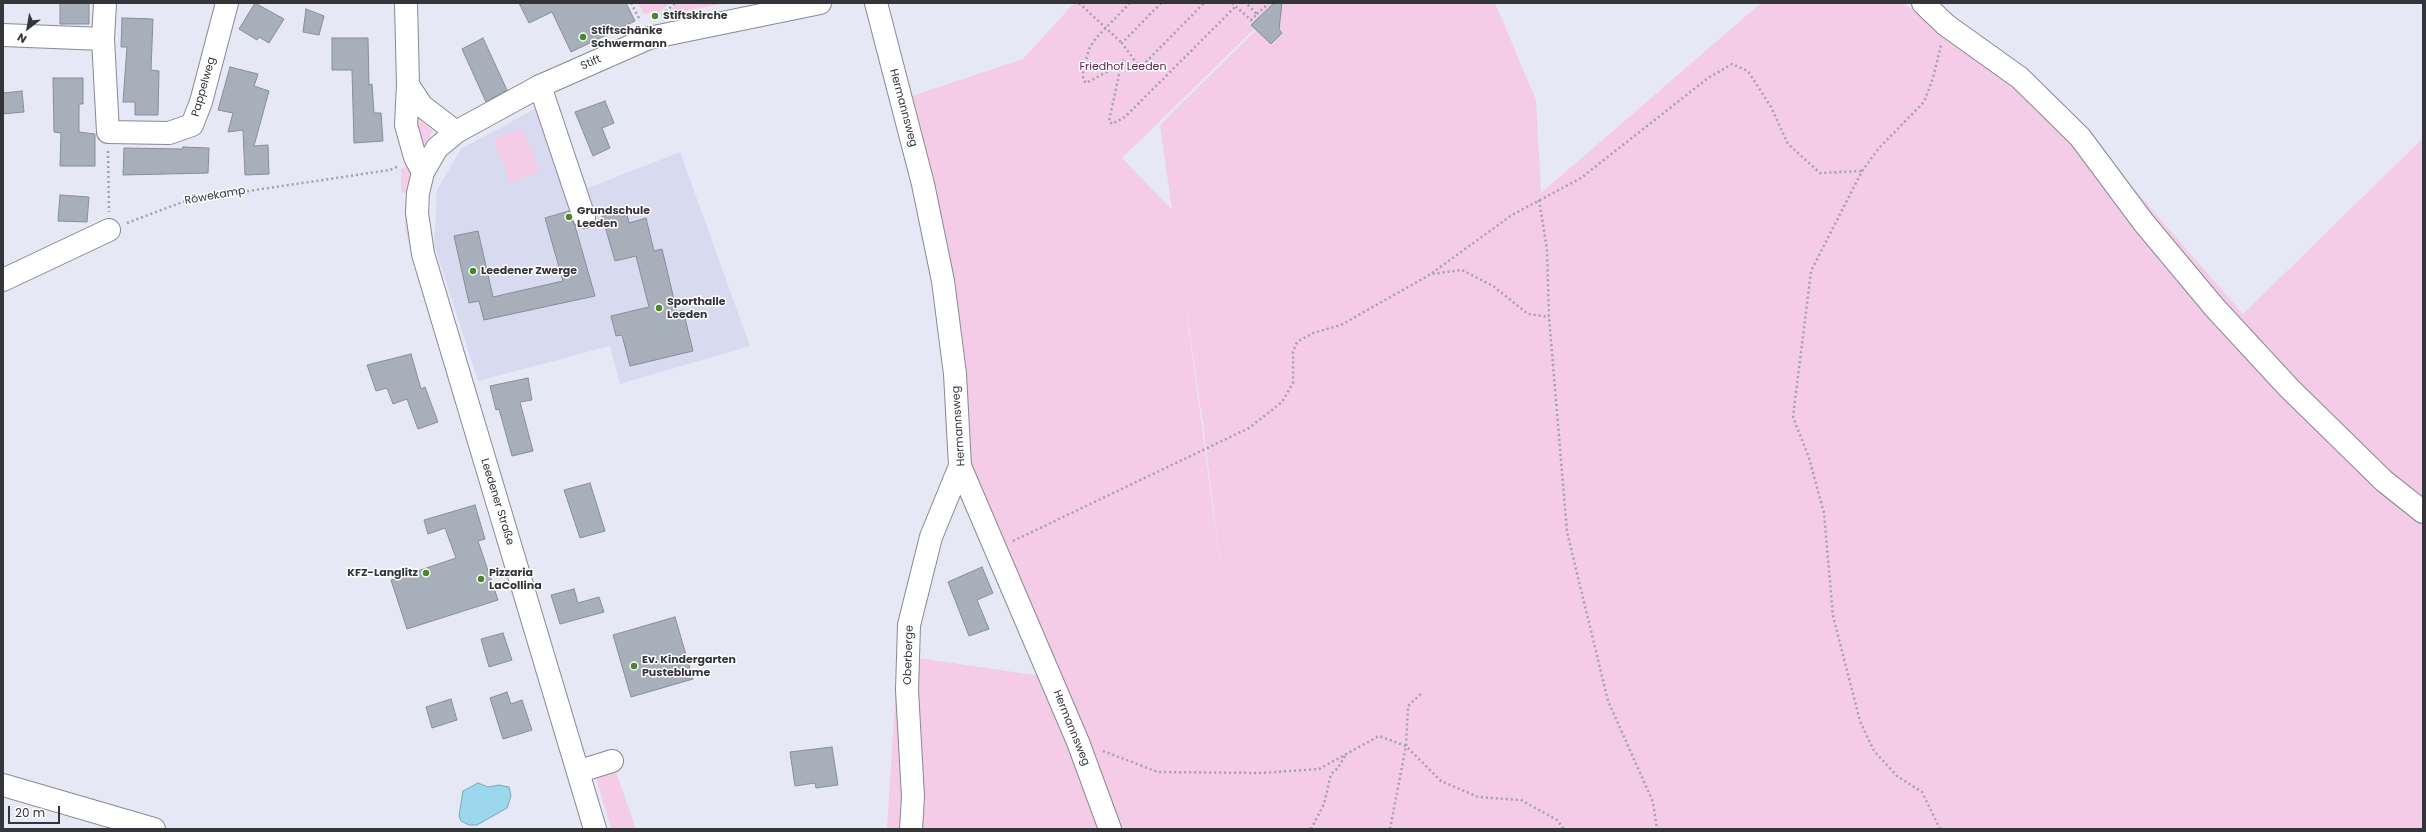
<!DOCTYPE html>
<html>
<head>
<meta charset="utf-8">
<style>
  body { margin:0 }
  #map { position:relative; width:2426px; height:832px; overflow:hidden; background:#e7e8f6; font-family:Poppins,sans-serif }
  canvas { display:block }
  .frame { position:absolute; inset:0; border:4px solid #34353a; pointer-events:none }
  .north { position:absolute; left:8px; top:8px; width:40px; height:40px; -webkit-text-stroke:3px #fff; paint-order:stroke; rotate:211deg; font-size:11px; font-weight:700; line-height:16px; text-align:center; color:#34353a }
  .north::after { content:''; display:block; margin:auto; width:14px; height:18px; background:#34353a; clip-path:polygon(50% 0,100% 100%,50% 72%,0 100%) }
  .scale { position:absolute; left:8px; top:806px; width:52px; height:18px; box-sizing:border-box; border:2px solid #34353a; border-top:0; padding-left:5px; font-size:12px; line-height:14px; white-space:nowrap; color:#34353a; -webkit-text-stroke:3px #fff; paint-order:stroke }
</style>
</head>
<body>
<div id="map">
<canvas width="2426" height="832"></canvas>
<div class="frame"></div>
<div class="north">N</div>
<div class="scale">20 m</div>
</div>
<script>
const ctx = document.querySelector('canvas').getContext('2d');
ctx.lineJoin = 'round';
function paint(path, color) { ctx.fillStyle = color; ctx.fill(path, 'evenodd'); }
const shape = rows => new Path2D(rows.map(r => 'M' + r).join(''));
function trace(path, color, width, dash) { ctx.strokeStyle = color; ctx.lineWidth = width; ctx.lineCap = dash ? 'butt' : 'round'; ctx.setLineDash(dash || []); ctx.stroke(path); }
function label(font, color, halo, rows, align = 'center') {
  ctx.font = font + ' Poppins,sans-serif'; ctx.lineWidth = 3; ctx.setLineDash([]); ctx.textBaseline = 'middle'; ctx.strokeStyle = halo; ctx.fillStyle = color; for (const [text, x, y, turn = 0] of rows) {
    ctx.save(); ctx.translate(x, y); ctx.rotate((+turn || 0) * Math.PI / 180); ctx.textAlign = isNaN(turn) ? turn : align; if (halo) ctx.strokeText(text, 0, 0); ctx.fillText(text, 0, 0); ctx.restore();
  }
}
paint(shape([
  [553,99,588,188,680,152,750,346,620,384,610,346,478,381,434,244,437,190,461,149]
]), '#d8dbf0');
paint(shape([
  [638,3,670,3,656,15,654,12,644,14],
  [677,3,725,3,666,15],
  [1074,3,1281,3,1122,158,1172,210,1160,125,1283,3,1495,3,1536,100,1541,193,1761,3,1903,3,2093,142,2243,314,2423,138,2423,829,887,829,898,655,1041,676,970,464,909,97,1023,59],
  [1183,286,1202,417,1225,601,1225,600],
  [412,118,417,118,433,131,422,149],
  [522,128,540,171,511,183,493,139],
  [412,163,414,173,408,193,403,193,401,191,401,169],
  [405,198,408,199,412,248,410,249,405,229],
  [615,769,636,829,611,829,595,774]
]), '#f4cce8');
const water = shape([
  [478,783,488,787,499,785,509,787,511,796,507,808,477,825,469,825,461,821,459,816,463,791,478,783]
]);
paint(water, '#9bd7ed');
trace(water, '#7ca6b7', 1);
const building = shape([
  [60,3,89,3,89,24,60,24,60,3],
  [255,3,284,19,269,43,259,37,257,40,239,29,255,3],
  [519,3,626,3,635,21,571,52,552,12,529,23,519,3],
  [1274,3,1282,3,1279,29,1282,33,1271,44,1251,25,1274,3],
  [306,9,324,16,319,35,303,32,306,9],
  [122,18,153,19,151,70,159,71,158,115,135,115,135,102,123,102,127,47,121,47,122,18],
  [332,38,368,38,369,85,372,84,374,113,381,113,383,141,354,143,352,70,332,70,332,38],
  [483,38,507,90,486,102,462,49,483,38],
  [230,67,258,74,254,86,269,91,254,146,268,145,269,174,245,175,243,130,228,132,233,113,218,110,230,67],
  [53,78,83,78,83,104,79,104,79,132,95,134,95,166,60,166,61,133,54,132,53,78],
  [22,91,24,112,3,114,3,93,22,91],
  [605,101,614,123,602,128,610,148,593,156,575,112,605,101],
  [183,147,209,148,208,173,123,175,124,148,183,149,183,147],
  [60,195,89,197,87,222,58,221,60,195],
  [626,210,629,223,646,218,654,251,662,249,677,312,683,310,693,351,630,366,622,335,616,336,611,316,649,307,636,256,615,261,602,216,626,210],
  [569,211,575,226,595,296,484,320,479,301,469,303,454,236,478,231,493,297,563,281,545,218,569,211],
  [411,354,421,389,425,387,438,422,418,429,407,399,393,404,387,388,376,391,367,365,411,354],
  [528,378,532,400,520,402,533,451,512,456,499,409,496,410,490,386,528,378],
  [590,483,605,531,580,538,564,490,590,483],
  [475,505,485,539,478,541,498,600,407,629,391,580,456,558,445,528,428,534,424,520,475,505],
  [982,567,993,593,977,600,989,629,969,636,948,582,982,567],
  [574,589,578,603,599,597,604,612,560,624,551,595,574,589],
  [675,617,693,679,631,697,613,635,675,617],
  [503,633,512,660,489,667,481,639,503,633],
  [507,692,511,704,522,700,532,730,503,739,490,698,507,692],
  [451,699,457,720,432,728,426,707,451,699],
  [832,747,838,785,816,788,815,783,795,786,790,752,832,747]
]);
paint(building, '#a6afba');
trace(building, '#858e99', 1);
const minor = shape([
  [105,3,103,39,108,132,169,133,192,125,201,102,227,3],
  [406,3,408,85,406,125,415,157,423,172],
  [876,3,923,184,943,281,955,374,960,466,1078,742,1110,829],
  [1923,3,1946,25,2020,78,2080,137,2144,223,2215,308,2289,388,2384,481,2423,512],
  [3,35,103,39],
  [408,85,422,106,456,132],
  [540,86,584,217],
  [3,280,109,230],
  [580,771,612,761],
  [911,829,913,797,907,690,909,625,931,537,960,466]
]);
const major = shape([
  [3,785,154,829],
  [595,829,423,254,417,213,418,193,423,172,437,148,456,132,540,86,649,38,820,3]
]);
trace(minor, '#878995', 24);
trace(major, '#878995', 24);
trace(shape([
  [631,3,640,20],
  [1079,3,1122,43],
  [1130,3,1096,38,1090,47,1083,68,1083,79,1086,83,1116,67,1125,59,1120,70,1109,121,1112,124,1125,117,1236,6],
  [1161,3,1122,43,1140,68,1204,3],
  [1232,3,1251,20,1257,14,1246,3],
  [1257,14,1269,3],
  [662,15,675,3],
  [108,151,109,212],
  [1539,200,1547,249,1549,317,1567,532,1608,701,1653,802,1657,829],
  [127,223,188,200,390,170,399,166],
  [1432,273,1512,215,1581,178,1708,78,1732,64,1748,71,1771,107,1788,144,1820,173,1862,171],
  [1013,541,1249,428,1282,402,1293,383,1293,352,1297,342,1313,333,1341,325,1431,274,1462,270,1493,286,1528,314,1549,317],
  [1103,751,1158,772,1260,773,1319,769,1379,736,1406,746,1441,781,1478,797,1521,800,1557,820,1564,829],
  [1311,829,1324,804,1331,774,1338,768,1346,754],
  [1390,829,1406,746,1408,706,1422,693],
  [1940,829,1922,792,1897,776,1874,751,1860,721,1833,616,1824,513,1809,458,1793,417,1811,271,1862,171,1879,148,1924,102,1933,78,1941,45]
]), '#a0a1ab', 2.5, [2, 3]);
trace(minor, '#fff', 22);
trace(major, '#fff', 22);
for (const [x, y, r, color] of [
  [655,16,4,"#47882b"],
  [583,37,4,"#47882b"],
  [569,217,4,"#47882b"],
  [473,271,4,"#47882b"],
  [659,308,4,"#47882b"],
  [426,573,4,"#47882b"],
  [481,579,4,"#47882b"],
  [634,666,4,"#47882b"]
]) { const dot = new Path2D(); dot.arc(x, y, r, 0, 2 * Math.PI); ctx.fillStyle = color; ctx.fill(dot); trace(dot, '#fff', 1.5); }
label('bold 11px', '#34353a', '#fff', [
  ["Stiftskirche",663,16],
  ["Stiftschänke",591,31],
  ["Schwermann",591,44],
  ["Grundschule",577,211],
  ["Leeden",577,224],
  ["Leedener Zwerge",481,271],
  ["Sporthalle",667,302],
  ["Leeden",667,315],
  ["KFZ-Langlitz",418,573,"right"],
  ["Pizzaria",489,573],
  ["LaCollina",489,586],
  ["Ev. Kindergarten",642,660],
  ["Pusteblume",642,673]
], 'left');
label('11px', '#34353a', '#fff', [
  ["Stift",591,63,-24],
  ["Pappelweg",204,87,-74],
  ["Hermannsweg",903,108,75],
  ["Röwekamp",215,196,-10],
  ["Hermannsweg",959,426,-94],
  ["Leedener Straße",497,502,73],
  ["Oberberge",909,655,-88],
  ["Hermannsweg",1071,728,68]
]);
label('11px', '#5a244e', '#fff', [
  ["Friedhof Leeden",1123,67]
]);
</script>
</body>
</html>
